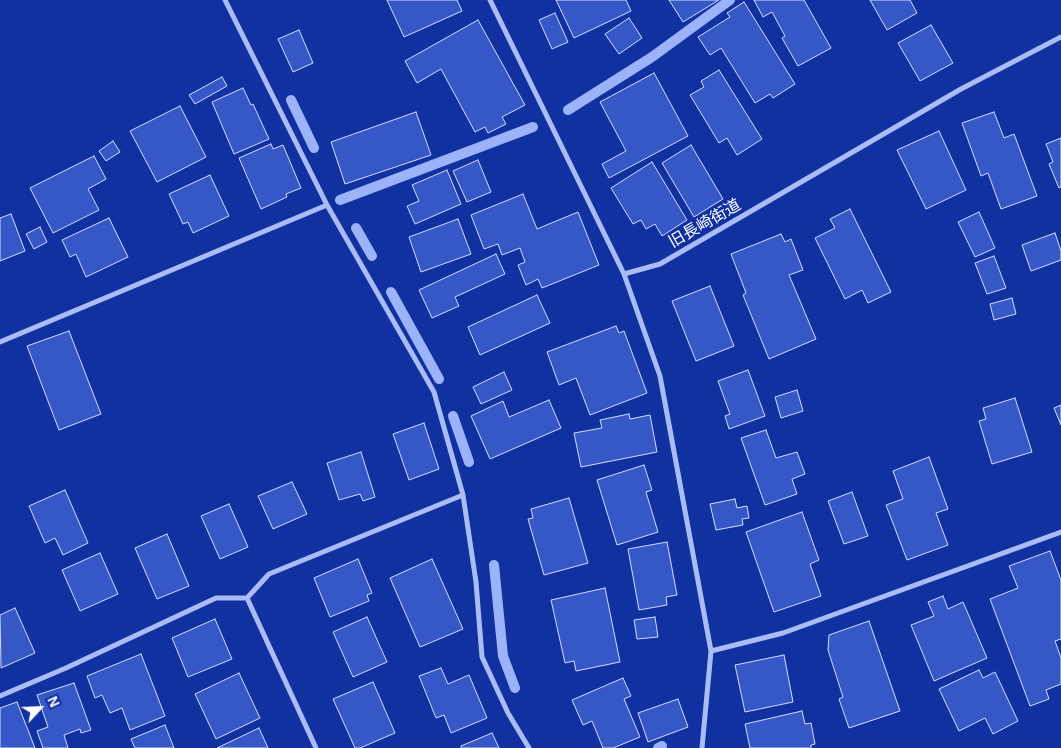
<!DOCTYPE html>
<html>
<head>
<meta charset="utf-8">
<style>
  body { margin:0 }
  #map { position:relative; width:1061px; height:748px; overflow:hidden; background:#1131a1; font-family:Helvetica,sans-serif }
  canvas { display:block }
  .north { position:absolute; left:15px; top:683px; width:50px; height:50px; -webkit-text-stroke:4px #1131a1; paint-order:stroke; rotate:65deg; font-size:14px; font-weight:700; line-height:20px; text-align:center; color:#fff }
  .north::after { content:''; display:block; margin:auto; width:18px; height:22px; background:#fff; clip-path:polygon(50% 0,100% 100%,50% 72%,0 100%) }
</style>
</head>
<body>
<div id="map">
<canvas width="1061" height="748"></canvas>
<div class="north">N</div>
</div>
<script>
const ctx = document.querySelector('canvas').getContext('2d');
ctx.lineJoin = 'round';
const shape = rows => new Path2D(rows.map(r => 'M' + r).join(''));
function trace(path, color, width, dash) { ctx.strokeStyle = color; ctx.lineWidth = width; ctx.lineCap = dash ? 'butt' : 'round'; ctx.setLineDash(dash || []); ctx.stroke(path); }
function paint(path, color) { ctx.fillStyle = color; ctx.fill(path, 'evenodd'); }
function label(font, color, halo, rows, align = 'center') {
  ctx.font = font + ' Helvetica,"Noto Sans JP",sans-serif'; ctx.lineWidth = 4; ctx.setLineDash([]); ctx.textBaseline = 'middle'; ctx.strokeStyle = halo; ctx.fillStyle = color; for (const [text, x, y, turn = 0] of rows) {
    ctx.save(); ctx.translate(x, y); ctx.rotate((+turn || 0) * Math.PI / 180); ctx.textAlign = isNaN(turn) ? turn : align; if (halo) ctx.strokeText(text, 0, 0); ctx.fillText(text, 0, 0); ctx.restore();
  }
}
trace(shape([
  [291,100,314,148],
  [568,110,652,57,730,0],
  [340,200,533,127],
  [356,228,372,256],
  [391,292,439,379],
  [453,416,469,462],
  [494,565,503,656,515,688],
  [658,748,662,746]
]), '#9bb3f8', 10);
const building = shape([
  [387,0,457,0,462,11,404,37,387,0],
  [556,0,626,0,631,11,574,38,556,0],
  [669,0,719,0,683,22,669,0],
  [754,0,804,0,831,48,798,66,782,38,785,36,772,12,763,17,754,0],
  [870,0,910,0,917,13,887,30,870,0],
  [744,2,795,84,773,98,770,94,755,103,721,48,710,55,698,37,730,17,727,13,744,2],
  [555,13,568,42,552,49,539,20,555,13],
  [629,18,642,38,619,54,605,34,629,18],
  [478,20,525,105,502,117,506,124,488,133,485,127,475,132,441,69,417,83,405,61,478,20],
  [931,25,953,63,920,81,898,43,931,25],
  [299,30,313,63,293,72,278,39,299,30],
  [719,70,762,139,737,155,727,138,719,143,690,95,704,87,701,81,719,70],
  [654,73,688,136,609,178,602,164,626,151,600,102,654,73],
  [222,77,227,86,195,104,189,95,222,77],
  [243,88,251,105,253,104,269,139,234,154,212,102,243,88],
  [180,106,206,157,157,182,130,131,180,106],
  [416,112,431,155,345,184,331,142,416,112],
  [994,112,1004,138,1014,134,1037,196,1001,209,988,173,981,176,962,123,994,112],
  [939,131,966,190,926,209,897,150,939,131],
  [1061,138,1061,187,1059,188,1049,164,1053,162,1046,144,1061,138],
  [113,141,120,152,106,161,99,151,113,141],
  [271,144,273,149,283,145,301,188,286,194,287,197,261,209,239,158,271,144],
  [691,145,723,199,694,217,662,163,691,145],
  [94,156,106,179,88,189,99,210,53,233,30,188,94,156],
  [478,160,491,192,467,202,453,171,478,160],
  [652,162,687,220,662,236,655,224,646,229,641,220,633,224,611,188,652,162],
  [447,170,461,204,415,224,407,206,419,201,412,185,447,170],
  [210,175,229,216,193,233,188,222,183,224,169,194,210,175],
  [523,194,537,229,578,212,599,265,542,288,538,279,526,285,518,265,525,262,520,248,502,255,498,244,484,249,471,215,523,194],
  [850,209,891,292,868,303,862,290,845,299,815,238,835,228,830,219,850,209],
  [979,212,995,248,975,257,958,222,979,212],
  [11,214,25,251,0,261,0,218,11,214],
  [109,218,128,257,86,277,76,254,70,257,62,240,109,218],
  [458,219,471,254,421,272,409,237,458,219],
  [40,227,47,242,34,249,26,234,40,227],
  [1055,233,1061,251,1061,260,1031,271,1022,245,1055,233],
  [781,234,785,242,791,239,803,270,789,275,816,339,769,359,743,295,746,293,731,254,781,234],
  [496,254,505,274,455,297,459,306,432,318,419,290,496,254],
  [994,256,1006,288,987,294,975,263,994,256],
  [710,286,734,346,696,361,672,301,710,286],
  [537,295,550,323,480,355,468,327,537,295],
  [1012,298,1016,314,994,320,990,304,1012,298],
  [616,326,619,333,624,331,647,393,590,415,576,378,559,385,547,352,616,326],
  [69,331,101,414,59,430,27,346,69,331],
  [748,370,765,416,729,429,725,416,730,414,718,381,748,370],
  [504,372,512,390,481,404,473,387,504,372],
  [797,390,803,411,781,418,775,397,797,390],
  [1015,398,1032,452,992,464,979,421,986,419,983,408,1015,398],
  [549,400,561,428,490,459,471,416,503,401,509,417,549,400],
  [1061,405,1061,425,1054,408,1061,405],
  [629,414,630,419,650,415,657,452,581,467,574,433,602,428,600,420,629,414],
  [424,423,439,469,409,480,393,434,424,423],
  [766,430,776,458,797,452,805,474,792,479,797,494,765,505,741,438,766,430],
  [361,452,375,497,363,501,360,494,339,500,327,463,361,452],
  [929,457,948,509,936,513,948,545,907,560,886,505,903,499,893,471,929,457],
  [644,465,652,490,646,492,658,532,617,545,597,480,644,465],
  [292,482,307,514,273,529,258,496,292,482],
  [65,490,88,543,63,555,55,538,45,543,29,506,65,490],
  [852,492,868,536,844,544,828,501,852,492],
  [569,498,588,563,544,575,528,519,533,518,531,509,569,498],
  [735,499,737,508,747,506,749,518,742,519,743,525,716,530,710,504,735,499],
  [229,504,248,547,220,559,201,516,229,504],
  [802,512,819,560,810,564,821,596,774,612,746,532,802,512],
  [167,534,189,586,157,599,135,548,167,534],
  [667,542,677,595,666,597,667,605,639,610,628,549,667,542],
  [1050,551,1061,580,1061,639,1055,641,1061,658,1061,684,1046,690,1049,699,1030,706,990,599,1018,588,1009,566,1050,551],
  [100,553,118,594,80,611,62,570,100,553],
  [358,559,372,593,367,595,369,601,330,617,314,578,358,559],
  [432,559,463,629,420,647,390,578,432,559],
  [605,588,620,662,576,671,574,661,565,663,551,600,605,588],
  [943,596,948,609,963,602,987,658,934,681,911,625,934,616,928,602,943,596],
  [15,608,35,653,1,668,0,615,15,608],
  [367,617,387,662,353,677,333,632,367,617],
  [655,617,658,637,637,639,634,620,655,617],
  [215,619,232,659,188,677,172,638,215,619],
  [869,621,900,711,849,728,839,699,843,697,828,650,829,635,869,621],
  [141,654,165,716,130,730,122,708,110,713,102,695,95,698,87,676,141,654],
  [784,655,793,702,745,712,735,665,784,655],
  [441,668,448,684,469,675,487,718,451,733,444,715,436,718,419,676,441,668],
  [979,670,983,678,995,672,1018,721,993,734,985,718,959,731,939,689,979,670],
  [239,673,260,718,216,739,195,694,239,673],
  [623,678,631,696,624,699,640,737,613,748,603,748,592,721,583,725,572,700,623,678],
  [373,682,395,733,360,748,355,748,333,699,373,682],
  [74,683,91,730,81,733,80,729,64,735,68,748,43,748,37,731,48,727,37,695,74,683],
  [678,699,688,727,648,742,638,713,678,699],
  [17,702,35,748,0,748,0,708,17,702],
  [802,711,805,724,811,723,815,744,811,745,811,748,750,748,745,724,802,711],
  [165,725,174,748,135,748,131,739,165,725],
  [259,728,268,748,217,748,259,728],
  [492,733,499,748,461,748,461,746,492,733]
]);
paint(building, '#3558c6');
trace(building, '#d3ddfe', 1);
trace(shape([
  [225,0,327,205],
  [490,0,624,274,660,376,711,651,702,748],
  [624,274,660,264,961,89,1061,37],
  [0,342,327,205,434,392,463,495,476,582,482,657,508,713,529,748],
  [247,598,269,574,463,495],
  [711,651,783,633,1061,532],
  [0,696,66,668,216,598,247,598,316,748]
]), '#aabcf5', 5);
label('16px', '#fff', '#1131a1', [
  ["旧長崎街道",705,224,-30]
]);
</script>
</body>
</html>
